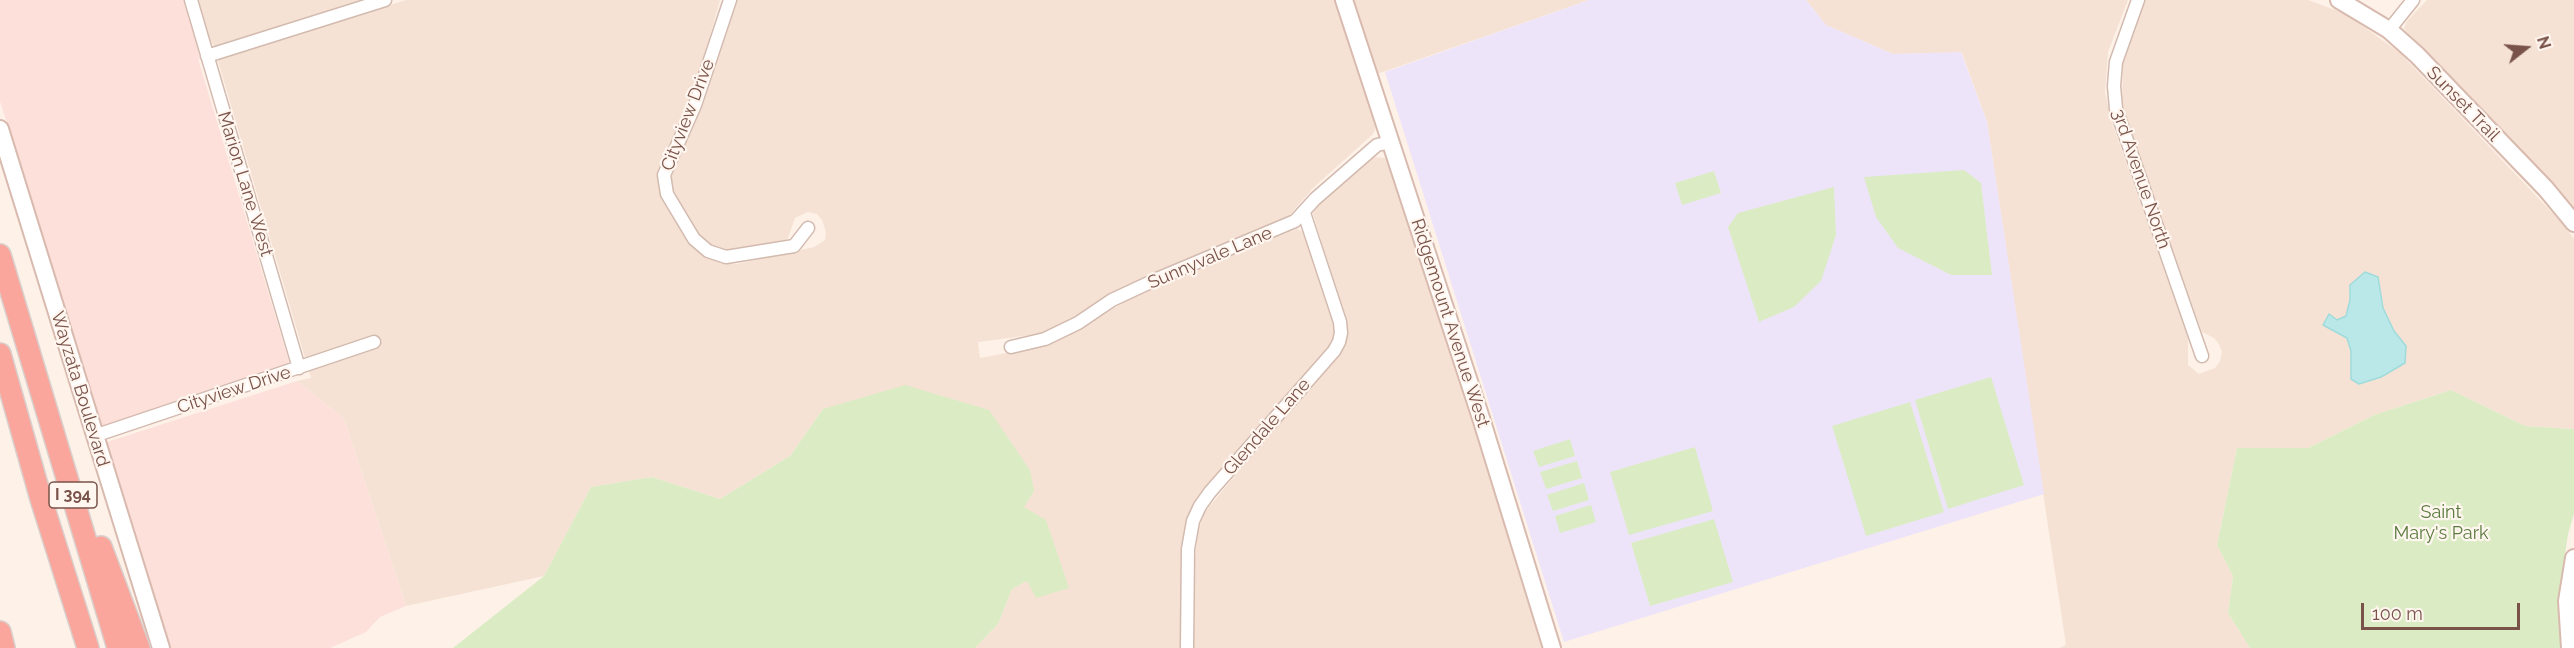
<!DOCTYPE html>
<html>
<head>
<meta charset="utf-8">
<style>
  body { margin:0 }
  #map { position:relative; width:2574px; height:648px; overflow:hidden; background:#fdf1e8; font-family:Raleway,sans-serif }
  canvas { display:block }
  .north { position:absolute; left:2496px; top:18px; width:60px; height:60px; -webkit-text-stroke:4px #fff6ef; paint-order:stroke; rotate:73deg; font-size:16px; font-weight:700; line-height:24px; text-align:center; color:#79534a }
  .north::after { content:''; display:block; margin:auto; width:21px; height:27px; background:#79534a; clip-path:polygon(50% 0,100% 100%,50% 72%,0 100%) }
  .scale { position:absolute; left:2361px; top:603px; width:159px; height:27px; box-sizing:border-box; border:3px solid #79534a; border-top:0; padding-left:8px; font-size:18px; line-height:21px; white-space:nowrap; color:#79534a; -webkit-text-stroke:4px #fff6ef; paint-order:stroke }
</style>
</head>
<body>
<div id="map">
<canvas width="2574" height="648"></canvas>
<div class="north">N</div>
<div class="scale">100 m</div>
</div>
<script>
const ctx = document.querySelector('canvas').getContext('2d');
ctx.lineJoin = 'round';
function paint(path, color) { ctx.fillStyle = color; ctx.fill(path, 'evenodd'); }
const shape = rows => new Path2D(rows.map(r => 'M' + r).join(''));
function trace(path, color, width, dash) { ctx.strokeStyle = color; ctx.lineWidth = width; ctx.lineCap = dash ? 'butt' : 'round'; ctx.setLineDash(dash || []); ctx.stroke(path); }
function label(font, color, halo, rows, align = 'center') {
  ctx.font = font + ' Raleway,sans-serif'; ctx.lineWidth = 4.5; ctx.setLineDash([]); ctx.textBaseline = 'middle'; ctx.strokeStyle = halo; ctx.fillStyle = color; for (const [text, x, y, turn = 0] of rows) {
    ctx.save(); ctx.translate(x, y); ctx.rotate((+turn || 0) * Math.PI / 180); ctx.textAlign = isNaN(turn) ? turn : align; if (halo) ctx.strokeText(text, 0, 0); ctx.fillText(text, 0, 0); ctx.restore();
  }
}
paint(shape([
  [198,0,368,0,222,46,214,46,209,38],
  [406,0,720,0,693,97,658,172,660,191,665,203,693,246,707,258,724,264,737,264,814,247,825,240,826,232,822,220,817,214,808,212,795,218,788,238,784,241,727,252,710,246,699,237,674,197,671,184,672,172,701,110,736,0,1336,0,1375,122,1375,130,1372,135,1313,188,1288,217,1071,322,1038,334,978,342,980,358,1039,347,1058,340,1144,291,1194,269,1297,229,1306,233,1335,323,1332,344,1194,503,1187,518,1184,549,1182,648,975,648,998,624,1012,589,1027,581,1068,588,823,409,790,456,720,499,652,477,591,487,544,576,406,606,344,419,297,381,311,378,218,61,225,57],
  [1352,0,1589,0,1377,74],
  [1806,0,2128,0,2108,52,2105,92,2112,123,2188,337,2188,365,2199,374,2215,368,2220,361,2222,352,2219,344,2214,338,2202,332,2122,110,2123,53,2145,0,2308,0,2346,14,2400,53,2563,224,2574,239,2574,429,2525,426,2451,390,2374,415,2308,448,2237,448,2217,545,2233,576,2228,613,2250,648,2059,648,2066,645,1987,122,1962,53,1893,54,1826,25],
  [2427,0,2574,0,2574,211,2408,34,2404,28,2407,21],
  [1372,157,1385,158,1389,162,1544,646,1543,648,1193,648,1194,567,1198,532,1204,513,1342,347,1346,322,1313,214,1317,205]
]), '#f5e2d5');
paint(shape([
  [0,0,184,0,198,46,199,62,290,365,101,426,0,101],
  [297,381,344,419,406,606,380,617,366,632,330,648,170,648,107,442]
]), '#fee0db');
paint(shape([
  [1589,0,1806,0,1826,25,1893,54,1961,52,1987,122,2044,494,1564,642,1385,72]
]), '#eee4fa');
paint(shape([
  [1964,170,1981,183,1992,275,1951,275,1898,248,1876,217,1864,177],
  [1714,171,1721,193,1682,205,1675,183],
  [1834,187,1836,235,1821,281,1794,307,1759,322,1728,227,1738,213],
  [1991,377,2024,485,1948,509,1915,400],
  [905,385,989,410,1030,470,1034,491,1024,507,1046,520,1069,588,1036,598,1027,581,1012,589,998,624,975,648,453,648,544,576,591,487,652,477,720,499,790,456,823,409],
  [2451,390,2525,426,2574,429,2574,514,2568,534,2558,602,2561,648,2250,648,2228,613,2233,576,2217,545,2237,448,2308,448,2374,415],
  [1910,402,1944,512,1866,536,1832,426],
  [1570,439,1575,456,1539,467,1533,451],
  [1695,447,1713,511,1629,535,1610,472],
  [1577,461,1582,478,1546,489,1540,472],
  [1584,483,1589,500,1553,511,1547,495],
  [1591,505,1596,522,1560,533,1555,516],
  [1714,519,1733,582,1650,606,1631,543]
]), '#dbecc5');
const water = shape([
  [2365,272,2378,277,2383,308,2394,331,2406,346,2405,363,2381,377,2359,384,2351,379,2351,351,2347,338,2323,325,2329,314,2337,320,2346,316,2350,300,2350,285,2365,272]
]);
paint(water, '#bae8e8');
trace(water, '#a0dbdb', 1.5);
const street = shape([
  [191,0,299,368],
  [730,0,695,105,664,175,667,194,694,239,708,251,726,257,794,246,808,228],
  [2138,0,2116,62,2114,86,2116,109,2202,356],
  [2389,30,2413,0],
  [207,56,385,0],
  [1011,347,1045,339,1078,323,1112,300,1157,279,1295,221,1315,199,1377,145,1391,142],
  [94,436,374,342],
  [1187,648,1188,549,1193,521,1200,506,1210,492,1334,351,1339,342,1341,333,1340,322,1304,213]
]);
const secondary = shape([
  [1344,0,1481,418,1552,648],
  [2339,0,2389,30,2417,55,2546,189,2574,223],
  [0,129,161,648],
  [2570,648,2567,601,2574,558]
]);
const highway = shape([
  [0,255,118,648],
  [0,354,41,499,88,648],
  [101,547,139,648],
  [0,632,4,648]
]);
trace(street, '#d3baaf', 15);
trace(secondary, '#d8baaf', 20);
trace(highway, '#d9cfcc', 24);
trace(street, '#fff', 12);
trace(secondary, '#fff', 16);
trace(highway, '#faa69c', 21);
for (const [x, y, w] of [
  [73,495,48]
]) { const box = new Path2D(); box.roundRect(x - w / 2, y - 13, w, 26, 4.5); ctx.fillStyle = '#fff6ef'; ctx.fill(box); trace(box, '#79534a', 1.5); }
label('bold 16px', '#79534a', null, [
  ["I 394",73,495]
]);
label('18px', '#79534a', '#fff6ef', [
  ["Sunset Trail",2463,104,46],
  ["Cityview Drive",688,115,-69],
  ["3rd Avenue North",2141,179,71],
  ["Marion Lane West",245,184,73],
  ["Sunnyvale Lane",1210,258,-23],
  ["Ridgemount Avenue West",1450,323,72],
  ["Wayzata Boulevard",80,389,73],
  ["Cityview Drive",234,390,-18],
  ["Glendale Lane",1267,427,-49]
]);
label('18px', '#597a3e', '#fff6ef', [
  ["Saint",2441,513],
  ["Mary's Park",2441,534]
]);
</script>
</body>
</html>
